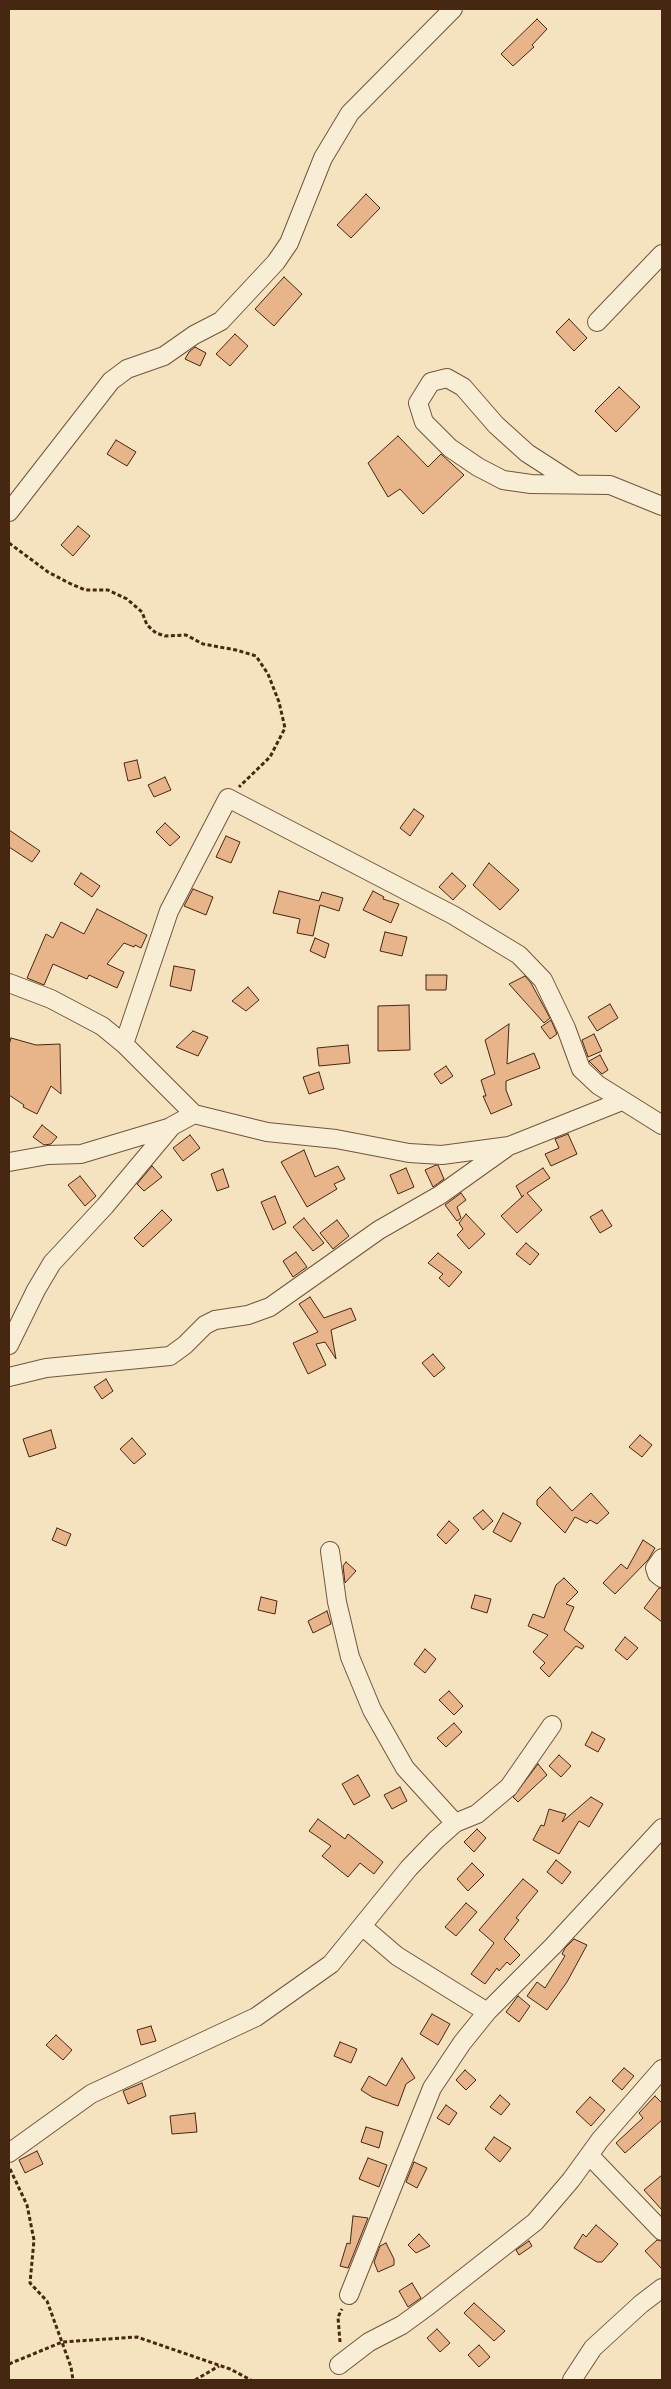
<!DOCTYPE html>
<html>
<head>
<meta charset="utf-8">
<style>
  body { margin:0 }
  #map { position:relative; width:671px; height:2389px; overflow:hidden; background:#f4e3be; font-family:Cardo,serif }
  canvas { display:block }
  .frame { position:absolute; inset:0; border:10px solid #462711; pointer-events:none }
</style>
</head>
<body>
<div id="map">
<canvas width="671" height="2389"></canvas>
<div class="frame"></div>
</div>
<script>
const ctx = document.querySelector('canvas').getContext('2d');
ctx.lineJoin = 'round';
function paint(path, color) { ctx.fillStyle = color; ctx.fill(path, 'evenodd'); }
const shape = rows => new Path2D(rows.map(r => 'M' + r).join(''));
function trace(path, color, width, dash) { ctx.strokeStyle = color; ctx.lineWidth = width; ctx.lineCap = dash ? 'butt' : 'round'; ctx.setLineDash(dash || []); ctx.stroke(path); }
const building = shape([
  [537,19,547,29,532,45,534,47,513,66,501,54,537,19],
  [366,194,380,208,351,238,337,225,366,194],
  [284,277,302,294,274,326,255,309,284,277],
  [569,319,587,338,574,351,556,332,569,319],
  [235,334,248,346,230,366,216,354,235,334],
  [195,347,206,353,200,366,185,359,189,352,195,347],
  [619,387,640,407,616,432,595,411,619,387],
  [398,436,428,467,441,454,464,475,423,514,400,489,388,497,368,463,398,436],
  [116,440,136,452,127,466,107,454,116,440],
  [78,526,90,536,73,556,61,545,78,526],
  [137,760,141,778,128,781,124,763,137,760],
  [165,777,171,790,154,797,148,785,165,777],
  [414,809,424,816,410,836,400,828,414,809],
  [165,823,180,837,170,846,156,832,165,823],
  [9,830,40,851,32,862,9,847,9,830],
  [226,836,240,842,231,863,216,857,226,836],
  [489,863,519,890,500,910,473,885,489,863],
  [81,873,100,886,92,897,74,884,81,873],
  [452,873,466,886,453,900,439,887,452,873],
  [193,889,213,897,206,915,184,906,193,889],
  [279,891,319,901,322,892,343,898,339,911,320,905,313,936,297,933,300,919,273,913,279,891],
  [373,891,384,897,383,899,399,904,391,923,363,910,373,891],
  [97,909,147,935,141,948,135,945,134,947,124,943,107,964,124,972,117,988,89,975,87,979,53,964,44,985,27,978,46,934,53,938,61,922,84,934,97,909],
  [385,932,407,937,402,956,380,951,385,932],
  [315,938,329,944,325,958,310,951,315,938],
  [174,966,195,970,191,991,170,986,174,966],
  [426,975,447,975,446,990,426,990,426,975],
  [525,976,531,983,550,1018,544,1023,509,984,525,976],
  [248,987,259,1000,246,1011,232,1001,248,987],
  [610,1004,618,1018,597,1031,588,1017,610,1004],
  [409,1005,410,1050,378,1051,378,1006,409,1005],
  [551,1020,557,1034,550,1039,541,1027,551,1020],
  [509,1024,507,1064,534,1053,540,1068,506,1081,506,1090,512,1105,491,1114,483,1096,486,1096,481,1080,495,1074,485,1040,509,1024],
  [193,1031,208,1037,198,1056,176,1047,193,1031],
  [594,1034,602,1051,588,1057,582,1040,594,1034],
  [11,1038,36,1045,60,1044,61,1094,51,1086,37,1114,23,1107,24,1105,9,1095,9,1045,11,1038],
  [348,1045,350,1063,319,1066,317,1048,348,1045],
  [600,1055,608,1070,602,1074,589,1061,600,1055],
  [446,1066,453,1076,441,1084,434,1074,446,1066],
  [319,1072,324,1089,309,1094,303,1077,319,1072],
  [42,1125,57,1137,51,1144,44,1145,33,1137,42,1125],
  [568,1134,577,1154,551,1166,545,1154,559,1148,555,1139,568,1134],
  [190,1135,200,1148,183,1161,173,1148,190,1135],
  [304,1150,315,1177,338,1166,345,1179,334,1184,337,1189,307,1207,281,1162,304,1150],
  [436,1165,438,1165,444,1179,433,1187,425,1170,436,1165],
  [152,1166,162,1177,144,1191,137,1184,152,1166],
  [406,1168,414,1187,398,1194,390,1175,406,1168],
  [543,1168,550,1178,527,1193,542,1210,517,1233,501,1216,524,1195,522,1197,516,1186,543,1168],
  [223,1169,229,1187,217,1191,211,1174,223,1169],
  [80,1176,96,1196,85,1206,68,1185,80,1176],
  [461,1193,466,1200,457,1207,461,1218,457,1221,445,1205,461,1193],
  [275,1196,286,1223,273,1230,261,1202,275,1196],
  [162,1210,172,1220,143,1247,134,1238,162,1210],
  [602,1210,612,1226,600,1233,590,1217,602,1210],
  [466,1214,485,1234,469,1249,457,1235,463,1229,459,1223,466,1214],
  [304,1218,324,1243,313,1251,293,1227,304,1218],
  [337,1220,349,1236,333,1249,320,1233,337,1220],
  [526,1243,539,1254,530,1265,516,1254,526,1243],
  [296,1252,307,1267,293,1277,283,1261,296,1252],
  [438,1253,462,1272,449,1287,439,1278,443,1274,428,1263,438,1253],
  [310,1297,324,1318,351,1308,356,1320,331,1330,336,1359,325,1342,316,1344,326,1365,308,1374,293,1343,318,1332,299,1304,310,1297],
  [433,1354,445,1368,434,1377,422,1363,433,1354],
  [106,1379,113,1391,102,1399,94,1387,106,1379],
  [51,1430,56,1448,29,1457,23,1439,51,1430],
  [640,1435,652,1445,642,1457,629,1447,640,1435],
  [132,1438,146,1454,134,1464,120,1449,132,1438],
  [550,1487,572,1511,591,1493,609,1513,597,1524,590,1520,587,1523,575,1517,565,1533,537,1505,537,1500,550,1487],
  [483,1510,493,1521,483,1530,473,1518,483,1510],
  [503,1513,521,1523,511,1542,493,1532,503,1513],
  [449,1521,459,1530,446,1544,437,1535,449,1521],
  [57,1528,71,1534,66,1546,52,1540,57,1528],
  [643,1540,655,1548,648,1560,615,1594,603,1583,621,1564,627,1569,643,1540],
  [346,1562,356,1571,345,1583,343,1566,346,1562],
  [564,1578,578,1592,566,1604,574,1607,564,1630,584,1646,582,1649,576,1646,549,1677,540,1668,545,1663,533,1652,548,1635,528,1626,533,1614,544,1618,556,1585,564,1578],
  [659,1588,662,1588,662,1622,644,1608,659,1588],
  [475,1595,491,1599,487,1613,471,1608,475,1595],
  [261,1597,277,1601,275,1614,258,1610,261,1597],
  [327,1611,331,1624,313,1633,308,1621,327,1611],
  [625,1637,638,1648,627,1660,615,1650,625,1637],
  [425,1649,436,1659,425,1673,414,1664,425,1649],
  [449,1691,463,1706,454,1715,439,1700,449,1691],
  [454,1723,462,1732,446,1747,437,1738,454,1723],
  [592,1732,605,1739,598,1752,585,1745,592,1732],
  [559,1755,571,1766,561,1777,549,1766,559,1755],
  [538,1764,547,1775,518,1802,513,1797,538,1764],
  [358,1775,370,1796,354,1805,342,1784,358,1775],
  [400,1787,407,1801,392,1809,384,1795,400,1787],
  [591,1797,603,1804,589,1827,579,1821,559,1854,533,1840,541,1825,544,1826,549,1809,566,1814,562,1822,591,1797],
  [318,1819,345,1839,348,1834,383,1862,374,1874,360,1863,348,1877,322,1856,331,1846,309,1831,318,1819],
  [477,1829,486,1838,474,1852,464,1842,477,1829],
  [556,1860,571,1872,562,1884,547,1872,556,1860],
  [472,1863,484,1875,468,1891,457,1879,472,1863],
  [523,1879,538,1891,516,1918,519,1920,504,1939,520,1955,510,1965,507,1962,499,1971,497,1968,485,1984,471,1974,494,1943,479,1930,523,1879],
  [466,1903,477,1912,456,1936,445,1927,466,1903],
  [574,1939,587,1945,567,1982,547,2010,527,1996,537,1982,545,1988,565,1956,562,1954,565,1948,574,1939],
  [518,1996,530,2006,519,2022,506,2012,518,1996],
  [432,2014,450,2024,438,2045,420,2034,432,2014],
  [151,2026,156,2041,141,2045,137,2030,151,2026],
  [56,2035,72,2050,63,2060,46,2045,56,2035],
  [340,2042,357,2049,351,2063,334,2056,340,2042],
  [402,2058,415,2078,406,2084,398,2106,372,2097,361,2090,369,2076,386,2086,402,2058],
  [624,2068,634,2076,622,2090,612,2081,624,2068],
  [465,2070,476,2080,466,2090,456,2080,465,2070],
  [142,2083,146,2096,128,2104,123,2091,142,2083],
  [500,2095,510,2104,501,2115,490,2107,500,2095],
  [655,2096,662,2103,662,2120,625,2153,616,2143,643,2118,639,2113,655,2096],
  [590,2097,605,2110,591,2126,576,2112,590,2097],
  [446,2105,457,2113,449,2125,437,2118,446,2105],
  [195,2113,197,2132,172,2134,170,2116,195,2113],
  [366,2127,383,2132,379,2148,361,2142,366,2127],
  [494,2137,511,2148,500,2162,485,2149,494,2137],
  [37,2151,43,2164,25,2173,19,2160,37,2151],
  [368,2158,387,2165,379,2187,359,2179,368,2158],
  [414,2162,427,2168,417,2188,406,2182,414,2162],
  [662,2175,662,2210,644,2190,662,2175],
  [353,2216,368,2218,348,2268,340,2266,347,2243,350,2244,353,2216],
  [596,2225,618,2244,602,2262,597,2262,574,2248,583,2234,586,2237,596,2225],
  [419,2234,430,2246,416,2253,408,2245,419,2234],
  [657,2240,662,2241,662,2269,645,2251,657,2240],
  [529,2241,532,2246,519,2255,516,2250,529,2241],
  [386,2243,394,2259,394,2265,378,2272,374,2262,380,2246,386,2243],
  [412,2283,421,2298,408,2307,399,2291,412,2283],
  [474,2303,505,2331,494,2341,464,2313,474,2303],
  [437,2329,450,2343,440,2352,427,2338,437,2329],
  [479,2345,490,2357,479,2367,468,2355,479,2345]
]);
paint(building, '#e8b48a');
trace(building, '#462711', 1);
const minor = shape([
  [597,322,662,254],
  [575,484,527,453,496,425,463,387,447,378,431,382,418,403,424,422,450,448,478,467,503,480,531,484,610,485,662,506],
  [9,512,111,381,127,369,164,356,194,335,221,321,276,262,289,243,323,158,350,113,453,9],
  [9,983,51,999,102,1026,124,1044,194,1114,267,1132,336,1139,409,1153,442,1155,509,1146,622,1101],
  [124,1044,169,911,228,798,453,915,519,955,543,980,566,1028,581,1069,598,1085,662,1125],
  [9,1162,48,1155,81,1154,171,1127],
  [9,1345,36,1290,52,1263,105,1206,172,1126,194,1114],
  [9,1377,46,1368,170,1356,185,1345,205,1325,215,1320,248,1315,270,1307,379,1230,440,1195,506,1148],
  [330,1551,337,1602,350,1657,372,1710,405,1768,455,1823],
  [662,1558,655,1568,657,1574,662,1578],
  [362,1926,397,1956,487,2012],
  [9,2153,91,2094,256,2017,331,1964,409,1868,436,1840,455,1823,477,1814,509,1787,552,1725],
  [589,2155,662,2231],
  [349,2295,432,2088,462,2043,487,2012,553,1946,662,1828],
  [339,2365,369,2342,402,2325,428,2306,535,2222,571,2180,600,2140,662,2069],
  [572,2380,593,2348,641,2304,662,2288]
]);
trace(minor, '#72563c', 20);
trace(shape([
  [9,543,48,572,69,583,85,590,108,590,127,599,142,612,147,625,156,633,165,636,186,635,203,644,236,650,256,656,268,674,279,702,285,728,270,757,239,787],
  [10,2169,27,2205,34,2240,30,2283,47,2301,71,2367,73,2380],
  [340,2342,338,2317,342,2309],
  [9,2364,62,2342,137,2337,230,2369,251,2380],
  [195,2380,219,2366]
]), '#462711', 3, [4, 2.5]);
trace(minor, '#f8edd5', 18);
</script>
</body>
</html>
